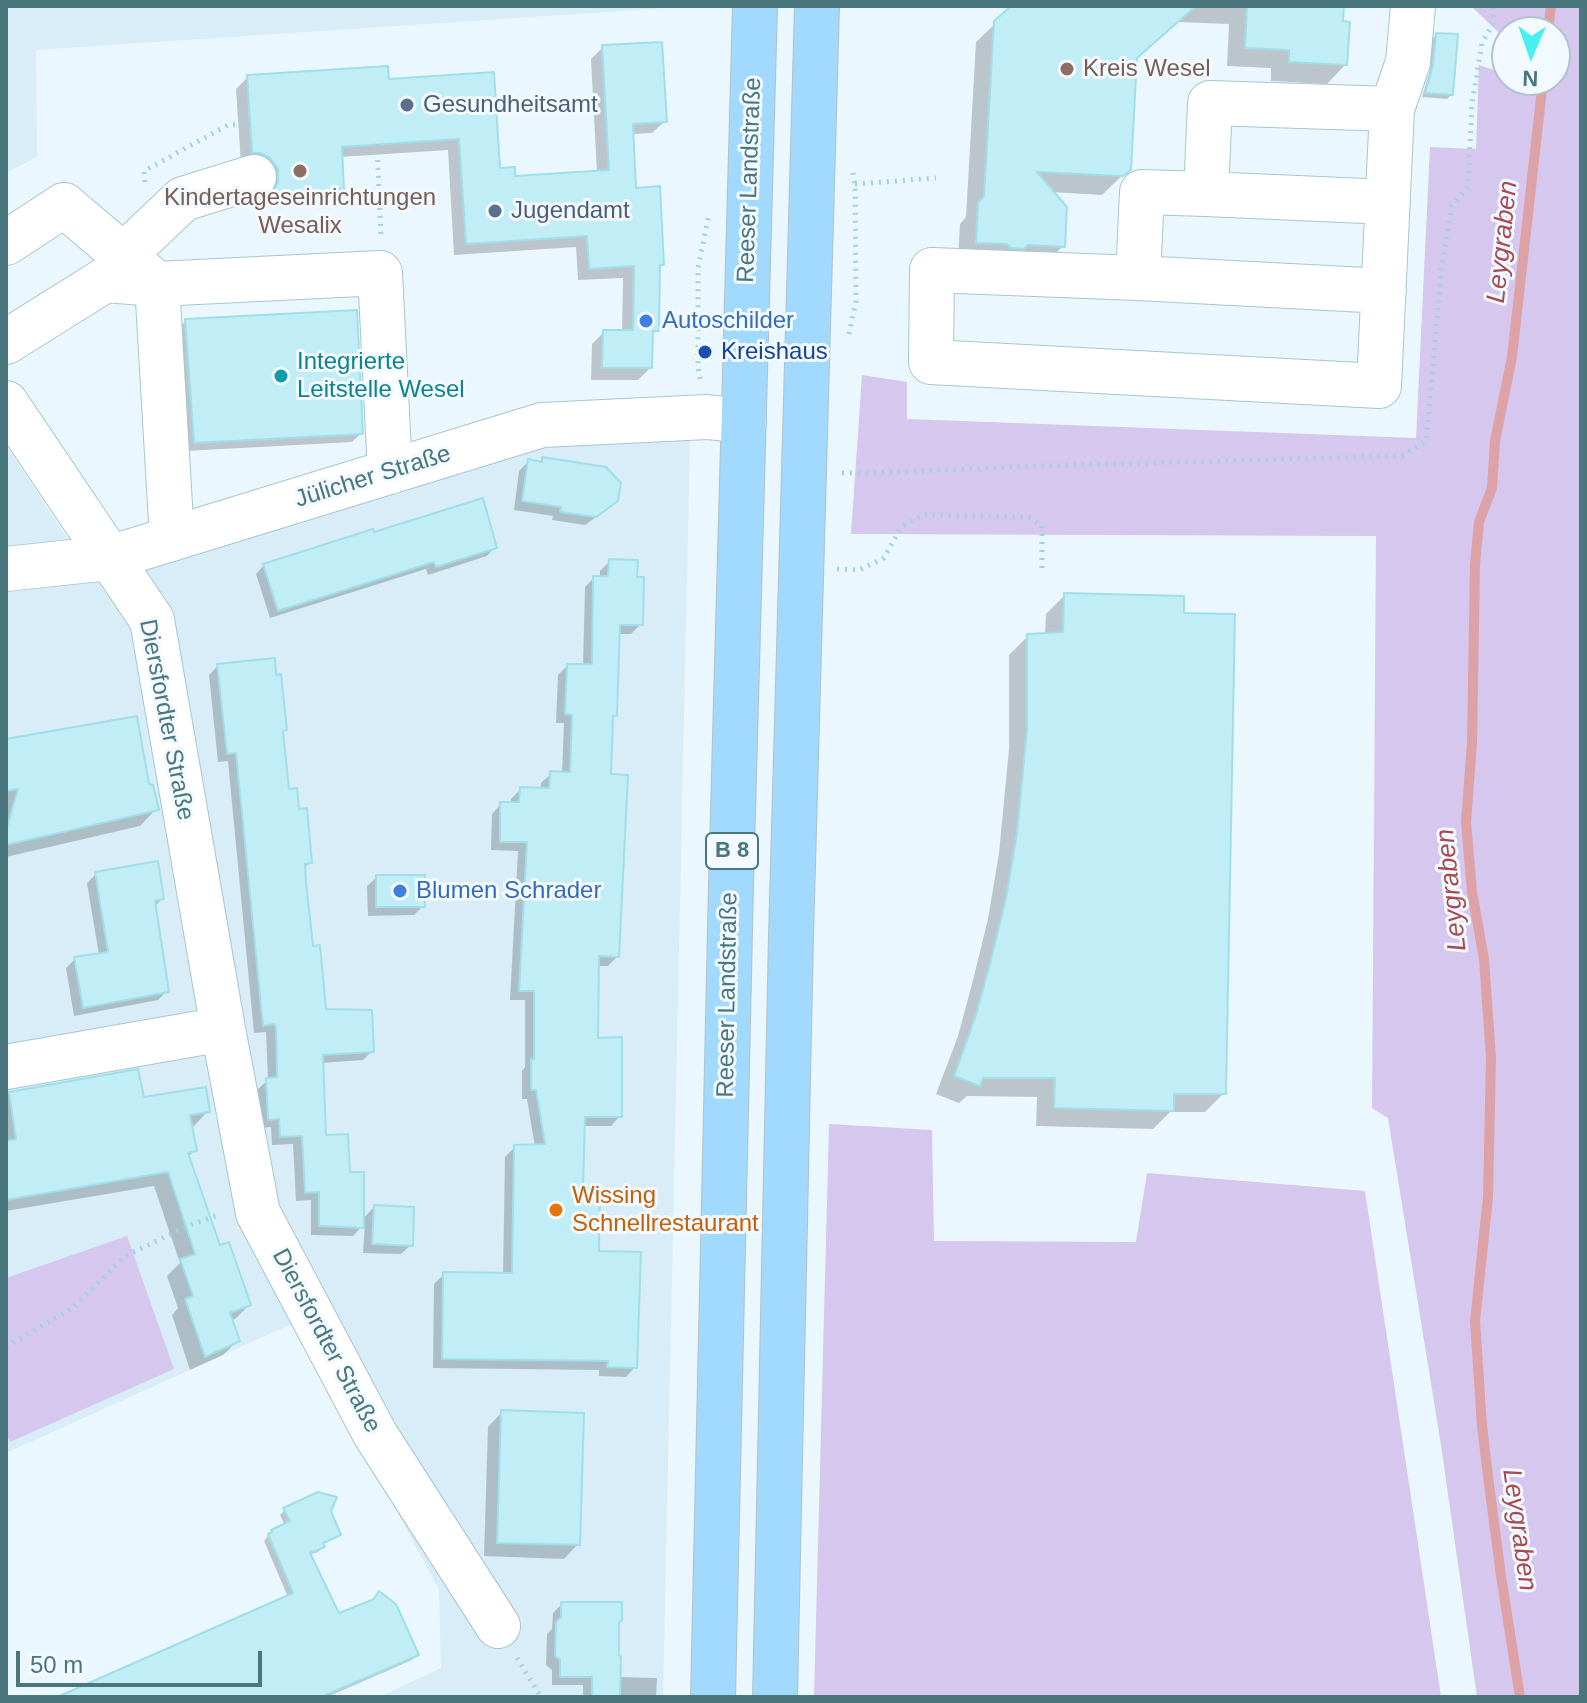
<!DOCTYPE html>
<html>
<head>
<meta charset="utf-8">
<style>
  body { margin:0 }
  #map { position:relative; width:1587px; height:1703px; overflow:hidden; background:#ebf7fe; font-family:Arial,sans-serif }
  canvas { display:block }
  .frame { position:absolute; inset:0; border:8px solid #4a767d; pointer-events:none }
  .north { position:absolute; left:1491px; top:16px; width:80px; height:80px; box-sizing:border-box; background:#f3faff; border:2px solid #afc5cb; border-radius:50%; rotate:182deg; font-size:22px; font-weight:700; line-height:32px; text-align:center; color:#4a767d }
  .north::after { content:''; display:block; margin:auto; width:28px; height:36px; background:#48f0f0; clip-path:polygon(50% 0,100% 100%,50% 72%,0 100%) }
  .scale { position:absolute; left:16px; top:1651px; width:246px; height:36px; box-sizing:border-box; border:4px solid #4a767d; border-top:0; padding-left:10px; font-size:24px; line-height:28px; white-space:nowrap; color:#4a767d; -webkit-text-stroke:6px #f3faff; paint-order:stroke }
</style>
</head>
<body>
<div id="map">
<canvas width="1587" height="1703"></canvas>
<div class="frame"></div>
<div class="north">N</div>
<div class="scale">50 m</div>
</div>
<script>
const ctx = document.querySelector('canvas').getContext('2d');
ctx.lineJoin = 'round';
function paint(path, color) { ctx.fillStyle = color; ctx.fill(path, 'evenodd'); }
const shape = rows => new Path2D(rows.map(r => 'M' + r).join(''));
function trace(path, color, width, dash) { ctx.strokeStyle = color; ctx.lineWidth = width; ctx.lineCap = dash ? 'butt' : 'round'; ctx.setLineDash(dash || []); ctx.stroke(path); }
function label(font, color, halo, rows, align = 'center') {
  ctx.font = font + ' Arial,sans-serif'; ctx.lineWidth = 6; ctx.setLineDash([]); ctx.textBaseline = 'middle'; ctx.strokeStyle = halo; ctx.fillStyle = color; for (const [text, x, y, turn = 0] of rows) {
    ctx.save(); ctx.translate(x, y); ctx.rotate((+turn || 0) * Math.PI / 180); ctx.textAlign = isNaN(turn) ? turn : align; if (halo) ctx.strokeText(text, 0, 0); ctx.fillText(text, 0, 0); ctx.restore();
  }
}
paint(shape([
  [6,6,698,6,36,50,37,157,6,173],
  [690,438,663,1697,379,1697,441,1668,439,1590,296,1322,6,1453,6,446,96,581,557,441]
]), '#d8edf7');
paint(shape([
  [1471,6,1581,6,1581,1697,1477,1697,1441,1445,1388,1118,1372,1108,1376,536,851,534,862,375,907,382,907,419,1416,438,1430,147,1476,149,1479,65,1500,72,1499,33],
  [1507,32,1555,32,1555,80,1507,80],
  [829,1124,932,1130,934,1241,1136,1242,1147,1173,1365,1191,1441,1697,814,1697],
  [127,1236,174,1369,10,1442,6,1433,6,1278]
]), '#d5c7ee');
paint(shape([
  [1014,6,1340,6,1345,65,1327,84,1271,81,1271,68,1227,66,1229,24,1177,22,1135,59,1129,169,1102,195,1051,192,1063,246,1044,265,958,261,960,224,966,217,976,42],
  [1436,35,1451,95,1447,99,1422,97,1430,70,1432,39],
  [603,47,665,121,652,133,631,134,634,190,662,264,658,268,657,330,651,336,650,368,638,380,591,380,592,344,604,332,622,332,623,278,578,280,576,247,454,255,448,150,340,157,342,189,330,201,262,205,267,195,266,181,241,164,236,89,248,77,387,81,498,170,514,178,597,173,591,59],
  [186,321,361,433,352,442,186,451,176,330],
  [543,459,616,500,606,510,585,525,552,520,553,516,514,510,519,471,528,462,538,463],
  [373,535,495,547,487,556,428,575,426,569,270,618,256,574,264,565],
  [610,561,641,624,631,634,618,634,615,715,611,720,609,776,617,957,608,966,597,966,596,1040,620,1116,611,1126,583,1126,581,1190,597,1252,635,1367,626,1377,599,1376,599,1370,433,1368,434,1284,444,1274,503,1275,505,1157,515,1147,535,1147,527,1099,522,1099,522,1071,525,1067,525,1000,510,1000,518,851,491,850,492,814,501,804,511,804,511,799,521,789,541,790,541,783,551,774,562,774,564,723,556,723,558,675,567,666,583,666,585,587,594,578,600,578,600,571],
  [1065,595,1224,1093,1205,1112,1170,1112,1153,1129,1036,1126,1037,1097,967,1096,959,1103,936,1094,958,1036,973,980,988,919,999,853,1009,749,1009,655,1028,636,1045,635,1046,614],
  [218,666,285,729,281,733,287,791,298,812,310,863,303,869,311,948,324,1011,372,1051,363,1060,321,1063,324,1137,348,1174,362,1220,374,1207,411,1245,401,1254,363,1253,365,1223,353,1236,311,1235,311,1200,296,1201,293,1144,272,1145,271,1127,260,1128,258,1089,268,1080,266,1032,254,1033,228,761,218,762,209,675],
  [6,741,156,809,140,826,6,857],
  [96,874,162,899,154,907,167,991,158,1000,74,1016,66,968,75,959,99,955,87,883],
  [377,877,423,906,414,915,368,916,367,886],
  [6,1093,142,1100,208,1111,194,1126,190,1126,195,1150,187,1158,219,1248,249,1305,235,1319,231,1320,238,1340,223,1355,190,1370,172,1315,178,1308,167,1276,180,1263,154,1186,6,1211],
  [502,1412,578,1544,564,1559,484,1556,488,1427],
  [285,1510,329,1511,338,1534,334,1539,321,1545,322,1547,318,1552,309,1555,338,1615,416,1655,412,1660,327,1697,61,1697,288,1597,264,1541,272,1531,285,1526,280,1515],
  [562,1604,617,1623,618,1677,657,1678,656,1697,583,1697,583,1685,552,1685,552,1670,546,1665,547,1634,552,1629,553,1613]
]), '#0003');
trace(shape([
  [1548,32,1551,6],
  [1520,1697,1501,1576,1489,1484,1482,1426,1475,1321,1488,1197,1491,1058,1484,959,1472,892,1466,822,1472,743,1475,564,1479,522,1492,488,1495,441,1512,357,1543,80]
]), '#dda2a6', 10);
const building = shape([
  [1011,6,1196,6,1137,58,1131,170,1123,176,1037,172,1067,207,1065,247,1028,245,1024,249,1011,248,1007,244,976,243,978,203,984,196,994,21,1011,6],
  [1247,6,1344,6,1343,21,1350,22,1347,65,1289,62,1289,50,1245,48,1247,6],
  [1436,33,1458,34,1453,95,1425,93,1433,65,1436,33],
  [662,42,667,122,633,124,636,188,660,186,664,265,660,265,659,331,653,331,652,368,602,368,603,330,633,330,634,266,589,269,587,236,466,244,459,139,342,147,344,189,272,194,278,182,278,169,270,158,260,153,252,153,247,75,388,66,389,79,494,72,500,168,515,167,515,176,609,170,602,45,662,42],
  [357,310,363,434,194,443,185,319,357,310],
  [542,457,606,467,621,483,618,501,596,517,560,512,561,507,522,501,528,459,542,462,542,457],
  [483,498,497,548,436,567,434,562,278,611,263,564,373,529,374,532,483,498],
  [609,559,638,560,637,577,644,577,643,625,620,625,617,716,613,716,611,774,628,775,619,957,599,956,598,1038,622,1037,622,1117,585,1117,583,1188,600,1188,599,1251,641,1252,637,1368,607,1367,608,1361,442,1359,443,1272,512,1273,514,1145,545,1144,536,1090,531,1090,531,1059,534,1059,534,991,519,991,527,842,500,842,500,802,519,802,520,787,549,788,550,771,570,772,572,715,565,714,567,664,592,664,593,576,608,576,609,559],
  [1064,593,1184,596,1184,613,1235,614,1226,1094,1174,1094,1174,1111,1054,1108,1055,1078,983,1078,980,1086,954,1076,976,1015,991,960,1006,898,1017,833,1027,729,1027,634,1063,632,1064,593],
  [275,658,276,675,281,674,287,730,283,731,289,789,297,788,299,809,307,808,312,863,305,864,306,882,313,946,320,945,326,1009,372,1010,374,1052,323,1055,326,1135,348,1134,350,1172,364,1172,364,1228,319,1226,319,1192,305,1193,302,1136,280,1137,279,1119,268,1120,266,1078,277,1077,276,1027,274,1024,263,1026,236,753,227,754,217,664,275,658],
  [137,716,149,784,153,785,159,810,6,845,6,830,18,789,6,791,6,739,137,716],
  [158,861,164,899,155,901,169,992,83,1008,74,957,108,952,95,872,158,861],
  [376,875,425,875,425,907,376,907,376,875],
  [138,1069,144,1097,206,1087,210,1112,190,1115,197,1151,188,1153,220,1245,229,1242,251,1305,230,1313,240,1341,205,1357,185,1299,193,1296,180,1259,195,1254,168,1172,6,1200,6,1141,16,1139,9,1092,138,1069],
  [374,1205,414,1207,413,1246,372,1244,374,1205],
  [501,1410,584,1413,580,1545,497,1543,501,1410],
  [318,1492,337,1497,331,1511,341,1535,323,1543,325,1547,310,1553,339,1613,374,1599,379,1591,396,1604,419,1655,321,1697,57,1697,293,1593,268,1534,272,1532,271,1530,290,1521,283,1508,318,1492],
  [561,1602,622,1602,622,1620,619,1623,619,1655,621,1657,620,1697,592,1697,592,1677,560,1677,560,1660,555,1656,556,1622,561,1617,561,1602]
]);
paint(building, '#c0edf6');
trace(building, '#9fdfea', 2);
const minor = shape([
  [1206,194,1142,192,1138,278,1384,291],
  [1388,202,1206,194,1210,103,1392,109,1408,62,1413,6],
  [6,243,64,205,157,284,172,539],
  [123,256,183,199,254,177],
  [1138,278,932,270,931,362,1379,386,1392,109],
  [6,342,105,280,157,284,380,273,390,472],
  [6,403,152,620,223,1029,258,1213,375,1434,498,1626],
  [6,569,109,558,542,425,707,417,744,421],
  [6,1067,223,1029]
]);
const major = shape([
  [713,1697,731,885,755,6],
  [775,1697,791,936,817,6]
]);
trace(minor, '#a8c6ce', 46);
trace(major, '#afc3c6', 46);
trace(shape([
  [377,144,381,236],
  [145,182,144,171,228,125,250,124],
  [855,184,936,178],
  [849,334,856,301,855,184,853,173],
  [700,379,698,367,698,268,709,214],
  [842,473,869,473,1037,466,1402,456,1426,441,1442,264,1452,206,1468,187,1472,103,1482,43,1493,24,1494,6],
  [837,569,859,570,884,558,901,527,923,515,1029,517,1042,526,1042,571],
  [6,1347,74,1307,125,1256,190,1225,221,1214],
  [517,1658,541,1697]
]), '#a2d3dc', 5, [2, 6]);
trace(minor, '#fff', 44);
trace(major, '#a1d9ff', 44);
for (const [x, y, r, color] of [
  [1067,69,8,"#8d6e63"],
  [407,105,8,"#5c6f8a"],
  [300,171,8,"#8d6e63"],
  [495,211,8,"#5c6f8a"],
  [646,321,8,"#3f7fe0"],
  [705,352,8,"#1a4fb4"],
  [281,376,8,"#0f9aa8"],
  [400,891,8,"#3f7fe0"],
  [556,1210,8,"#e8710a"]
]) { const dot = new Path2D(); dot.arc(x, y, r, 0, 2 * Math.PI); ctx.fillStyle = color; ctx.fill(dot); trace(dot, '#f3faff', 3); }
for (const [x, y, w] of [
  [732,851,52]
]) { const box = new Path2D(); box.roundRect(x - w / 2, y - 18, w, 36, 6); ctx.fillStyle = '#f3faff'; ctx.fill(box); trace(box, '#4a767d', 2); }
label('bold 22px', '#4a767d', null, [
  ["B 8",732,851]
]);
label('24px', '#785e54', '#f3faff', [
  ["Kreis Wesel",1083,69],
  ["Kindertageseinrichtungen",300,198,"center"],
  ["Wesalix",300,226,"center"]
], 'left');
label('24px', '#4e5e75', '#f3faff', [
  ["Gesundheitsamt",423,105],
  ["Jugendamt",511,211]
], 'left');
label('24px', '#4a767d', '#f3faff', [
  ["Reeser Landstraße",750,180,-88],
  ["Jülicher Straße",373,477,-17],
  ["Diersfordter Straße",166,720,79],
  ["Reeser Landstraße",728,995,-89],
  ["Diersfordter Straße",326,1341,62]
]);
label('24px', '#366cbe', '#f3faff', [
  ["Autoschilder",662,321],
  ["Blumen Schrader",416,891]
], 'left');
label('24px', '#164399', '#f3faff', [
  ["Kreishaus",721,352]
], 'left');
label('24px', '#0d838f', '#f3faff', [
  ["Integrierte",297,362],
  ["Leitstelle Wesel",297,390]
], 'left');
label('24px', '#c56008', '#f3faff', [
  ["Wissing",572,1196],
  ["Schnellrestaurant",572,1224]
], 'left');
label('italic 26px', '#a84a50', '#f3faff', [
  ["Leygraben",1503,242,-84],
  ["Leygraben",1452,890,-96],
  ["Leygraben",1519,1530,82]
]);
</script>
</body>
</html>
